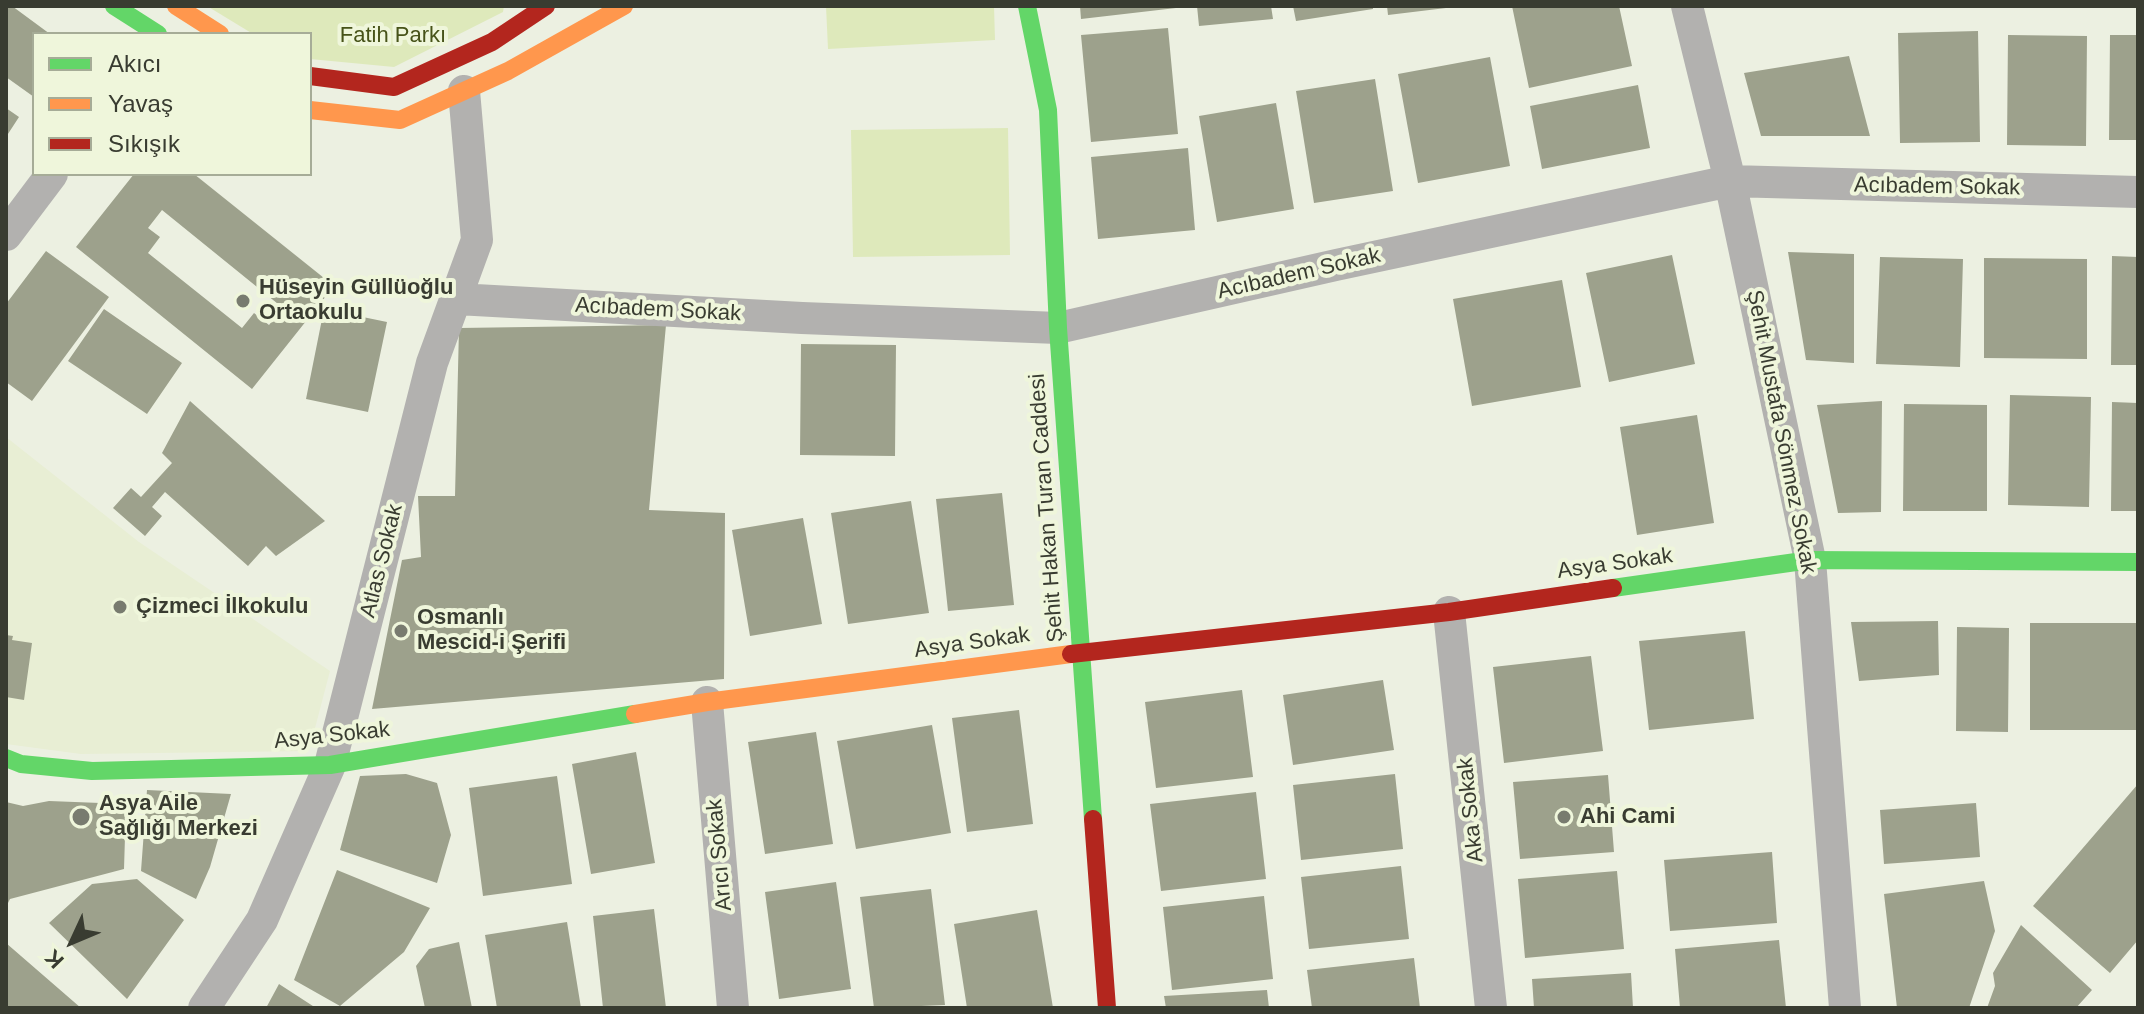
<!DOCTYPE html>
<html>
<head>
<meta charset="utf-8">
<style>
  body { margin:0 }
  #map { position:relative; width:2144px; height:1014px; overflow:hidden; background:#ecf0e1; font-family:Arial,sans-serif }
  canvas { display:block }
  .frame { position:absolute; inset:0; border:8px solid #393c31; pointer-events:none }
  .legend { position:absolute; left:32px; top:32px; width:280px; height:144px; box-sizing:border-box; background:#eff6db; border:2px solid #a6ac97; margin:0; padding:10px 14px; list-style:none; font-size:24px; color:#393c31 }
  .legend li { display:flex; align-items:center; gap:16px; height:40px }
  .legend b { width:40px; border:2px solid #a6ac97 }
  .north { position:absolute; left:32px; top:902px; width:80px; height:80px; -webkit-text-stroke:6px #eff6db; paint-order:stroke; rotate:226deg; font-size:22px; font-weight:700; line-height:32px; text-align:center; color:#393c31 }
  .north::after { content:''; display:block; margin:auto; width:28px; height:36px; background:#393c31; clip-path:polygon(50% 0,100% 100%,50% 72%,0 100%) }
</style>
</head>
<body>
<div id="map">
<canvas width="2144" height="1014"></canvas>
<div class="frame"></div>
<ul class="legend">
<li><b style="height:10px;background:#63d668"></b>Akıcı</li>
<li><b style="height:10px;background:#ff974d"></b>Yavaş</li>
<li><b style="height:10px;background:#b3261e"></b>Sıkışık</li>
</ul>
<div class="north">K</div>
</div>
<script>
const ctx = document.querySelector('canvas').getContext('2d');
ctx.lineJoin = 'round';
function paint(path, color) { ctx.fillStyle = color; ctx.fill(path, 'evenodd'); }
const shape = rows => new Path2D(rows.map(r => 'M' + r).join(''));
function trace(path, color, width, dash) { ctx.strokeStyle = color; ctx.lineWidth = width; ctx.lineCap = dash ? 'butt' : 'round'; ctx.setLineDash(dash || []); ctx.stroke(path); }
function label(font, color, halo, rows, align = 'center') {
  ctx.font = font + ' Arial,sans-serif'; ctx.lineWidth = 8; ctx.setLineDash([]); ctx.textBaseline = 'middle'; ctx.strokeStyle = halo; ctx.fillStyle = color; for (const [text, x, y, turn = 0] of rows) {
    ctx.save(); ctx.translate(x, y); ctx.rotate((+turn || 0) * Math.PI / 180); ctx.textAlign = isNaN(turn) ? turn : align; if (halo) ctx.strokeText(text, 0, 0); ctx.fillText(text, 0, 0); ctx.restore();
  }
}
paint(shape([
  [6,437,139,542,330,671,309,751,81,754,6,744]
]), '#e8eed4');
paint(shape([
  [207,6,504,6,503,12,394,67,310,59,310,34,253,34],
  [826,6,994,6,995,40,828,49],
  [1008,128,1010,255,853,257,851,130]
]), '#dee9bb');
paint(shape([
  [6,6,12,6,50,34,34,34,34,97,6,77],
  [1080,6,1176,6,1176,8,1081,19],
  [1197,6,1271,6,1273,19,1199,26],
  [1293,6,1373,6,1373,9,1296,21],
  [1387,6,1446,6,1446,8,1388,15],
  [1512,6,1619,6,1632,66,1529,88],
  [1168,28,1178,134,1091,142,1081,35],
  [1978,31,1980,142,1900,143,1898,33],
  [2008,35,2087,36,2086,146,2007,145],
  [2110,35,2138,35,2138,140,2109,140],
  [1849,56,1870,136,1761,136,1744,73],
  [1490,57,1510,166,1418,183,1398,74],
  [1375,79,1393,191,1314,203,1296,91],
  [1638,85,1650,148,1542,169,1530,106],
  [1276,103,1294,209,1217,222,1199,116],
  [6,108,19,117,6,137],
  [1188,148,1195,230,1098,239,1091,157],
  [134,174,194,174,334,286,252,389,76,247],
  [162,210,283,308,269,325,254,313,242,328,148,253,160,237,148,228],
  [46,251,109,297,32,401,6,382,6,304],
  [1788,252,1854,254,1854,363,1806,360],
  [1672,255,1695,364,1609,382,1586,273],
  [2112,256,2138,257,2138,365,2111,365],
  [1880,257,1963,259,1960,367,1876,364],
  [1984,258,2087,259,2087,359,1984,358],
  [1562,280,1581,387,1472,406,1453,299],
  [104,309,182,363,147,414,68,361],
  [324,309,387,322,368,412,306,399],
  [666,325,649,510,725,513,724,679,372,709,402,560,421,557,418,496,455,496,459,328],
  [801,344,896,345,895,456,800,455],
  [2010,395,2091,397,2089,507,2008,505],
  [190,401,325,521,276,556,266,546,248,566,165,492,152,507,162,516,145,536,113,508,131,488,141,497,172,463,162,453],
  [1882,401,1881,512,1838,513,1817,405],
  [2112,402,2138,403,2138,511,2111,511],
  [1904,404,1987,405,1987,511,1903,511],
  [1697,415,1714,523,1637,535,1620,427],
  [1002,493,1014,605,948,611,936,499],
  [911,501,929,613,848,624,831,513],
  [803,518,822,624,750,636,732,530],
  [1938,621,1939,675,1859,681,1851,622],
  [2030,623,2138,623,2138,730,2030,730],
  [1957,627,2009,628,2008,732,1956,731],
  [1745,631,1754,719,1649,730,1639,641],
  [6,635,13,636,12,640,32,643,24,700,6,697],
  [1591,656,1603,751,1504,763,1493,667],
  [1383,680,1394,750,1293,765,1283,695],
  [1242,690,1253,777,1156,788,1145,702],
  [1019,710,1033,824,967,832,952,718],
  [932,725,951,833,856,849,837,741],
  [816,732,833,844,765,854,748,742],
  [636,752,655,863,591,874,572,764],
  [406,774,437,783,451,835,437,883,340,850,360,776],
  [1395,774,1403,849,1301,860,1293,785],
  [1608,775,1614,852,1520,859,1513,782],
  [557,776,572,884,483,896,469,788],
  [2138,784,2138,940,2110,973,2033,906],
  [147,790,231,794,210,867,196,899,141,871],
  [1256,792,1266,879,1161,891,1150,804],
  [49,801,126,804,124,869,10,899,6,907,6,802,23,806],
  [1976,803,1980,857,1884,864,1880,810],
  [1772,852,1777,923,1670,931,1664,860],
  [1401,866,1409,939,1309,949,1301,877],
  [337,870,430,908,404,952,340,1006,294,980],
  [1617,871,1624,949,1525,958,1518,879],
  [137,879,184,920,127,999,49,923,92,884],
  [1984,881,1995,931,1969,1008,1897,1008,1884,894],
  [836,882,851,989,779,999,765,892],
  [931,889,945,1005,874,1008,860,897],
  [1264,896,1273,979,1172,990,1163,907],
  [654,909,666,1008,603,1008,593,916],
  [1037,910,1053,1008,967,1008,954,924],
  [567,922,581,1008,497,1008,485,935],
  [2021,925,2092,990,2076,1008,1987,1008,1995,986,1993,973],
  [1779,940,1786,1008,1680,1008,1675,949],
  [459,942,472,1008,425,1008,416,966,429,949],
  [6,943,81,1008,6,1008],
  [1414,958,1420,1008,1312,1008,1307,970],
  [1631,973,1633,1008,1534,1008,1532,979],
  [279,984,316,1008,266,1008],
  [1267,990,1269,1008,1166,1008,1164,996]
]), '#9da18c');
trace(shape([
  [1687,6,1730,181,1810,560,1845,1008],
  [6,235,52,174],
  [457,299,802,318,1058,328,1336,265,1730,181,2138,192],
  [1449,612,1491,1008],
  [707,702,733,1008],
  [204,1008,262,920,330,765,432,363,477,240,464,91]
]), '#b2b1af', 32);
trace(shape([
  [114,6,158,34],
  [1027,6,1048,110,1058,328,1093,819],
  [1613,588,1810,560,2138,562],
  [6,758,21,764,92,771,330,765,635,714]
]), '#63d668', 18);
trace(shape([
  [176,6,220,34],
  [310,110,400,120,508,71,624,6],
  [635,714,707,702,1071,654]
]), '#ff974d', 18);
trace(shape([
  [310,76,394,87,492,42,546,6],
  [1071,654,1449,612,1613,588],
  [1093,819,1107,1008]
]), '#b3261e', 18);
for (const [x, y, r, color] of [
  [243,301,8,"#787b6f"],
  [120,607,8,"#787b6f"],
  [401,631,8,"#787b6f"],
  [81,817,10,"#787b6f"],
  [1564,817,8,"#787b6f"]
]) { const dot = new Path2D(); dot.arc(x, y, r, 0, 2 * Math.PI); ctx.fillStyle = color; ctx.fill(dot); trace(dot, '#eff6db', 3); }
label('22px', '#475319', '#eff6db', [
  ["Fatih Parkı",393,36]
]);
label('22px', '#393c31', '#eff6db', [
  ["Acıbadem Sokak",1937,187,1],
  ["Acıbadem Sokak",1299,274,-13],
  ["Acıbadem Sokak",658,310,3],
  ["Şehit Mustafa Sönmez Sokak",1781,432,79],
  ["Şehit Hakan Turan Caddesi",1047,508,-94],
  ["Atlas Sokak",382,561,-76],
  ["Asya Sokak",1615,564,-8],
  ["Asya Sokak",972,643,-8],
  ["Asya Sokak",332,736,-6],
  ["Aka Sokak",1471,810,-96],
  ["Arıcı Sokak",720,855,-95]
]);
label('bold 22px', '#393c31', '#eff6db', [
  ["Hüseyin Güllüoğlu",259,288],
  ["Ortaokulu",259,313],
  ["Çizmeci İlkokulu",136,607],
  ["Osmanlı",417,618],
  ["Mescid-i Şerifi",417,643],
  ["Asya Aile",99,804],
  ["Sağlığı Merkezi",99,829],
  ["Ahi Cami",1580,817]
], 'left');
</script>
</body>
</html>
